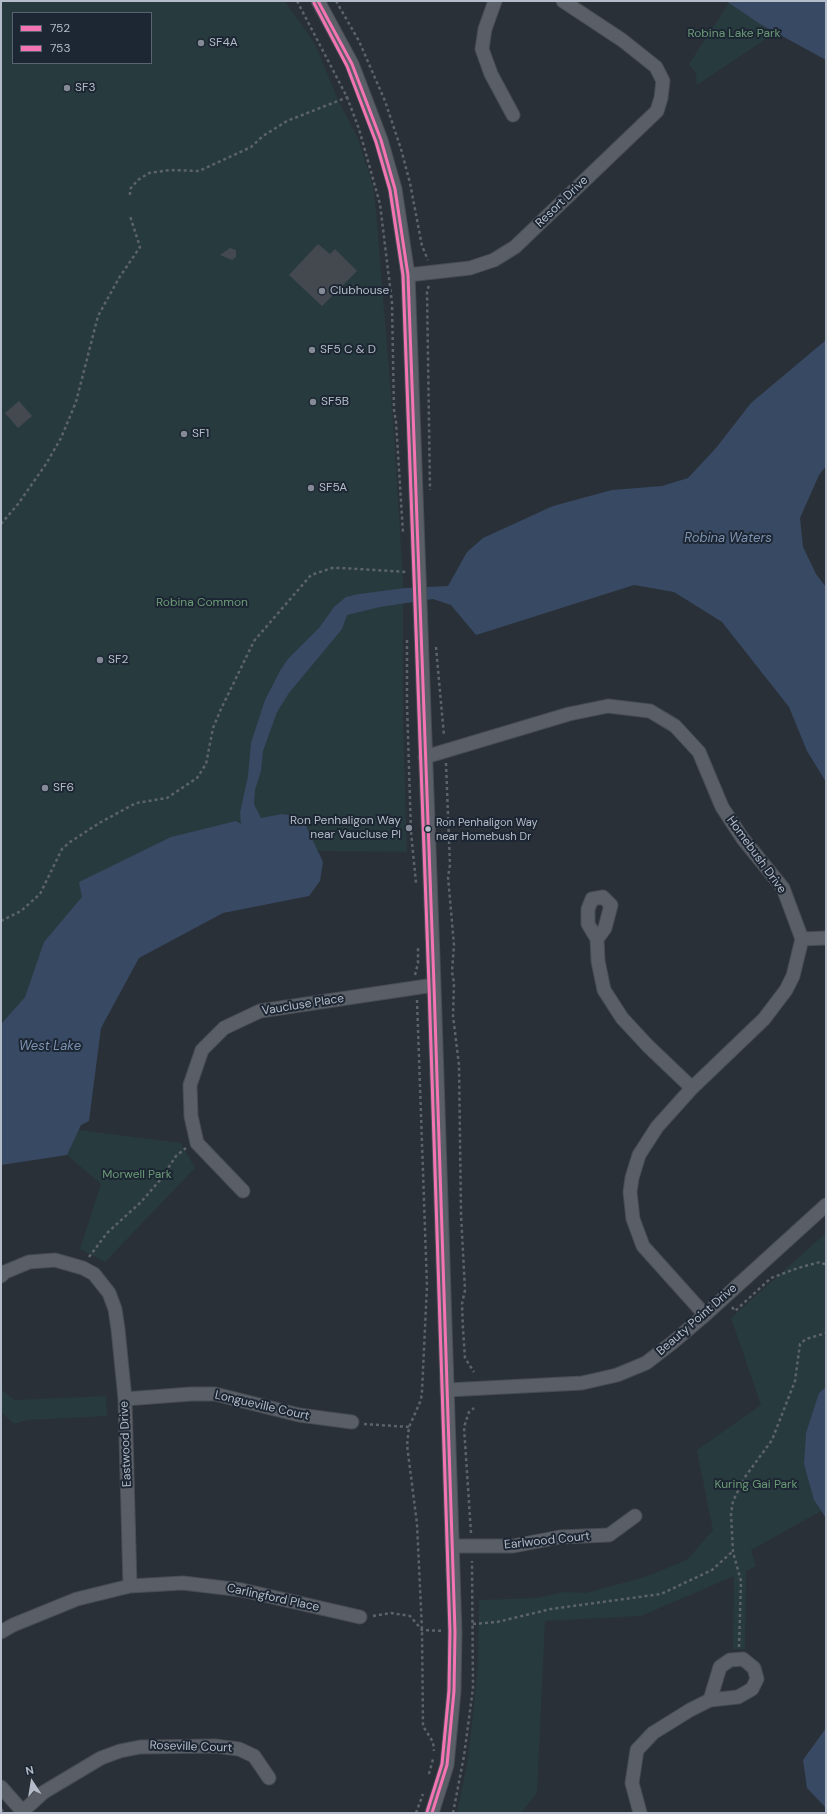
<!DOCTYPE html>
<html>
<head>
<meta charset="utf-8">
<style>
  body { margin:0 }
  #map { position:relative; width:827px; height:1814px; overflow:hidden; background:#2a3038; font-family:"DM Sans",sans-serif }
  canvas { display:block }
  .frame { position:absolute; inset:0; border:2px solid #b4bcc9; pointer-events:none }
  .legend { position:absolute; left:12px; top:12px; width:140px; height:52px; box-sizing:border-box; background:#1d2633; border:1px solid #59626f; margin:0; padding:5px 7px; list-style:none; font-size:12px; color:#b4bcc9 }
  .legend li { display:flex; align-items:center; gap:8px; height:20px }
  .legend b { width:20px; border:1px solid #59626f }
  .north { position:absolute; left:12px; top:1762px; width:40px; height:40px; -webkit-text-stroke:3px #1d2633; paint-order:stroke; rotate:348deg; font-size:11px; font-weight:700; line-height:16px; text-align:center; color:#b4bcc9 }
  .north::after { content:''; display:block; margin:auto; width:14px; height:18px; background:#b4bcc9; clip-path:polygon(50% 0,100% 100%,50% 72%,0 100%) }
</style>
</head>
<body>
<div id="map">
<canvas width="827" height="1814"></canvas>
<div class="frame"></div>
<ul class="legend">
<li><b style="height:5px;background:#f373b3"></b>752</li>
<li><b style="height:5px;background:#f373b3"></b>753</li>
</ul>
<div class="north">N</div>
</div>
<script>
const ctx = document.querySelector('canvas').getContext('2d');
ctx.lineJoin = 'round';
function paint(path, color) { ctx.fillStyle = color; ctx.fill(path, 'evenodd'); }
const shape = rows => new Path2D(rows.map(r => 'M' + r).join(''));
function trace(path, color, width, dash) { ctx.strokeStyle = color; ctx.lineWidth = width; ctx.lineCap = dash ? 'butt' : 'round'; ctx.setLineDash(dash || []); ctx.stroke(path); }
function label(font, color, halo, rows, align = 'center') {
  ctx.font = font + ' "DM Sans",sans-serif'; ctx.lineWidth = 4; ctx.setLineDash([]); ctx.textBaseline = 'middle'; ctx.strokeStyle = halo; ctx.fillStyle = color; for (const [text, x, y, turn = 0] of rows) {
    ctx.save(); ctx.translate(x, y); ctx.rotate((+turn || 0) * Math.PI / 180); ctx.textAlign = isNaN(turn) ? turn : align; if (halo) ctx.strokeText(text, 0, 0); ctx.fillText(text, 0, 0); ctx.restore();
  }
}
paint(shape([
  [1,1,285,1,315,44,338,100,358,138,373,186,376,211,393,420,403,579,403,723,407,852,318,851,302,817,83,897,45,942,25,997,1,1024],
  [13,13,151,13,151,63,13,63],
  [729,3,775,33,697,85,696,73,689,64],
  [78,1130,181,1143,195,1168,105,1262,80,1249,101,1184,67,1155],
  [826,1233,826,1387,819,1393,814,1499,821,1511,751,1550,756,1566,746,1571,745,1649,733,1649,734,1576,641,1616,545,1621,537,1793,521,1813,457,1813,468,1759,478,1666,479,1600,536,1598,564,1592,586,1593,645,1577,687,1560,713,1530,697,1450,761,1405,731,1318],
  [1,1389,14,1400,106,1396,107,1416,27,1420,14,1424,1,1412]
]), '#273a3e');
paint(shape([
  [726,1,826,1,826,60,760,24],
  [826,340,826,466,819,475,800,518,803,547,816,574,826,587,826,782,807,751,789,707,722,622,674,592,634,585,476,635,451,605,433,599,380,607,347,615,342,629,289,693,277,712,263,751,261,771,255,790,254,804,261,818,282,814,302,817,323,862,320,881,309,896,223,913,139,958,101,1028,89,1121,81,1125,67,1155,1,1165,1,1024,25,997,44,942,82,897,79,882,171,837,236,821,241,824,240,813,248,776,251,743,265,700,280,671,288,659,319,628,334,607,346,597,359,594,405,588,448,586,467,552,483,538,553,506,612,490,662,486,688,478,716,448,751,403],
  [826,1387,826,1518,814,1500,804,1464,806,1433,819,1393],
  [826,1728,826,1808,807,1788,803,1760]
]), '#384963');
paint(shape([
  [318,244,330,254,335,249,357,271,322,306,289,275],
  [230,248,236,250,236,257,232,260,220,255],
  [19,401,32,416,18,428,5,413]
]), '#444950');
const minor = shape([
  [318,1,352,64,381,140,395,189,408,275,434,985,455,1632,454,1691,447,1765,432,1813],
  [495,1,485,29,482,49,491,74,513,115],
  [408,275,470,268,494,260,515,247,657,111,661,98,663,81,656,67,622,40,563,1],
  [425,757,569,714,608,706,650,711,675,726,699,752,722,807,743,839,783,888,802,939,793,976,786,990,764,1019,692,1088,657,1127,639,1155,632,1178,630,1192,633,1219,643,1246,705,1315],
  [597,939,605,928,611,905,603,897,592,899,588,909,588,924,597,939,598,961,604,990,622,1018,648,1046,692,1088],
  [802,939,826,938],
  [243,1191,197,1143,191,1116,190,1085,202,1050,224,1028,260,1011,434,985],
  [1,1276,5,1272,29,1262,55,1260,83,1268,94,1274,109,1293,115,1309,118,1329,125,1399,130,1586],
  [447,1390,582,1383,617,1375,646,1363,672,1343,705,1315,826,1205],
  [125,1399,191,1394,215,1394,299,1415,352,1422],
  [452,1546,513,1546,560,1537,609,1535,635,1516],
  [1,1632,13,1625,77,1599,130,1586,183,1583,242,1590,360,1617],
  [1,1787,24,1813],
  [23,1811,44,1792,101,1758,120,1751,140,1747,215,1746,239,1749,254,1756,269,1778],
  [640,1813,632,1783,637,1750,653,1733,690,1710,710,1700,738,1697,752,1689,757,1679,754,1668,743,1659,730,1660,720,1667,710,1700]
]);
trace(minor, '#484c53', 15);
trace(shape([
  [297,1,347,97,359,129,380,204,392,303,394,410,396,422,403,533],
  [336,1,359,41,385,101,401,149,410,183,422,246,428,260],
  [130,195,130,189,138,180,149,173,170,170,199,171,251,147,263,136,287,121,348,97],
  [429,286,427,290,430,490],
  [1,524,18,504,46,464,61,438,76,402,98,316,119,278,140,247,130,216],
  [407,640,407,704,411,832,416,883],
  [436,647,444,736],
  [446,763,450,865,448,877,454,945,452,972,454,983,453,1016,459,1065,461,1214,465,1290,462,1304,463,1329,465,1358,474,1372],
  [1,921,21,911,40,894,62,849,70,842,101,822,136,803,167,798,197,778,206,764,213,728,221,709,254,641,311,575,332,568,342,568,407,572],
  [415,975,418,963,418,946],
  [417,1000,427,1286,422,1391,421,1400,409,1427,407,1445,417,1524,422,1630,423,1726,433,1742,434,1751],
  [89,1257,107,1233,141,1202,161,1179,176,1156,186,1148],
  [732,1307,735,1311,771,1278,798,1268,820,1262,826,1265],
  [364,1424,409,1427],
  [471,1533,464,1427,469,1412,474,1408],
  [373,1616,391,1613,410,1616,422,1630,444,1631],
  [473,1624,497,1622,551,1609,661,1594,712,1570,732,1552],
  [739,1647,741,1581,733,1552,731,1514,733,1501,745,1477,772,1440,795,1381,800,1344,806,1339,826,1333],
  [429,1774,433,1759],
  [1,1809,4,1813],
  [416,1813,423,1794],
  [453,1813,464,1756,473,1688,472,1561]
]), '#5d636a', 2.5, [3, 3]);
trace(minor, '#5a5e66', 13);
trace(shape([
  [318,1,352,64,381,140,395,189,408,275,434,985,455,1632,454,1691,447,1765,432,1813]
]), '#f373b3', 3);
trace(shape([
  [314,3,347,66,376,142,390,190,403,275,429,985,450,1632,449,1691,442,1764,427,1812]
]), '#f373b3', 3);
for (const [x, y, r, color] of [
  [201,43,4,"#848b96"],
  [67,88,4,"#848b96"],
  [322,291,4,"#848b96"],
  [312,350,4,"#848b96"],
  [313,402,4,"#848b96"],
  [184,434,4,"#848b96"],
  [311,488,4,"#848b96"],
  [100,660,4,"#848b96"],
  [45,788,4,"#848b96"],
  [409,828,4,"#848b96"],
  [428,829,3.5,"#b4bcc9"]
]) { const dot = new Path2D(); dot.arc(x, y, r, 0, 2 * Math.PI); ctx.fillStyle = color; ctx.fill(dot); trace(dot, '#1d2633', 1.5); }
label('11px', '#b4bcc9', '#1d2633', [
  ["Ron Penhaligon Way",436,823],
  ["near Homebush Dr",436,837]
], 'left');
label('12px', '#6b9a76', '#1d2633', [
  ["Robina Lake Park",734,34],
  ["Robina Common",202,603],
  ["Morwell Park",137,1175],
  ["Kuring Gai Park",756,1485]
]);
label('12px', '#b4bcc9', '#1d2633', [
  ["SF4A",209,43],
  ["SF3",75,88],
  ["Clubhouse",330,291],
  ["SF5 C & D",320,350],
  ["SF5B",321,402],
  ["SF1",192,434],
  ["SF5A",319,488],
  ["SF2",108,660],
  ["SF6",53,788],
  ["Ron Penhaligon Way",401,821,"right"],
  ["near Vaucluse Pl",401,835,"right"]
], 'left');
label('12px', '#b4bcc9', '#1d2633', [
  ["Resort Drive",562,202,-44],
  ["Homebush Drive",756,855,54],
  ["Vaucluse Place",303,1005,-9],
  ["Beauty Point Drive",697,1320,-41],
  ["Longueville Court",262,1406,13],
  ["Eastwood Drive",126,1444,-92],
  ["Earlwood Court",547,1541,-6],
  ["Carlingford Place",273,1598,12],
  ["Roseville Court",191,1747,2]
]);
label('italic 13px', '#7c92b1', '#1d2633', [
  ["Robina Waters",728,539],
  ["West Lake",50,1047]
]);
</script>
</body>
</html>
